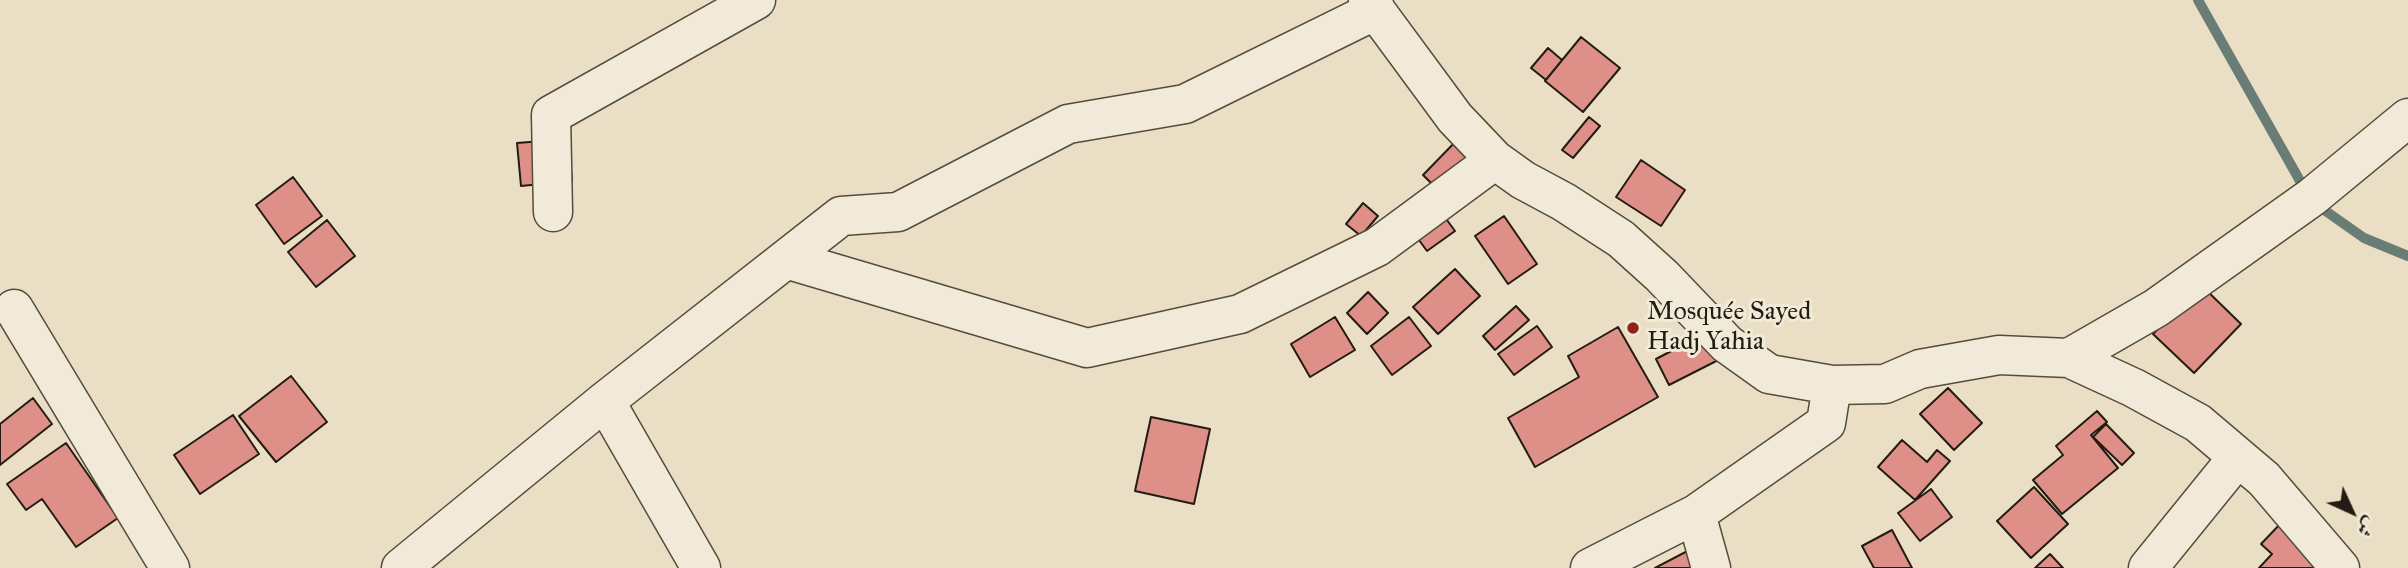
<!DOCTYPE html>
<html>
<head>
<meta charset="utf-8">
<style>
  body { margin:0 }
  #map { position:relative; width:2408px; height:568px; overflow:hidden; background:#eadec4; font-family:"IM FELL Great Primer",Amiri,serif }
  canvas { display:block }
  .north { position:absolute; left:2317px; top:477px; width:70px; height:70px; -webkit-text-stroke:5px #f1ead9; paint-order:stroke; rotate:135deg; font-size:19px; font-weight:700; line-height:28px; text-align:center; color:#231c12 }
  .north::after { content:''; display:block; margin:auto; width:24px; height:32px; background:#231c12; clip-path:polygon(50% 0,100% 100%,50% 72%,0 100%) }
</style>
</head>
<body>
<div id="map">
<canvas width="2408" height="568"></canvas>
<div class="north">ش</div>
</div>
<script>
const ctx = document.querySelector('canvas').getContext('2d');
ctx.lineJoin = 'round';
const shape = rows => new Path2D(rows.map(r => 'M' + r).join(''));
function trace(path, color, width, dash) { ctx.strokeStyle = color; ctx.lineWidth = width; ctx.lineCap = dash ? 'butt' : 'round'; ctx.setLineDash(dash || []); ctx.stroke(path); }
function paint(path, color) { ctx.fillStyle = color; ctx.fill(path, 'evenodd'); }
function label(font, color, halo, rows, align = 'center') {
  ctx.font = font + ' "IM FELL Great Primer",serif'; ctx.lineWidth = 6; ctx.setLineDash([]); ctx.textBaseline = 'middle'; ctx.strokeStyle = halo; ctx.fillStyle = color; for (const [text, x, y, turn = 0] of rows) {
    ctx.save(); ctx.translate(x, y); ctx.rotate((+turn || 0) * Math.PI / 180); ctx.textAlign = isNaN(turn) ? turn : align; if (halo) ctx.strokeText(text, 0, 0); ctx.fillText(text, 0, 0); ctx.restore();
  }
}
trace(shape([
  [2198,0,2304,188],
  [2320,207,2364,238,2408,256]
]), '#697c76', 10);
const building = shape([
  [1581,37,1620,68,1583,112,1545,81,1581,37],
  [1548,48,1562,60,1546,80,1531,68,1548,48],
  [1589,117,1600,126,1573,158,1562,150,1589,117],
  [1460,137,1483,158,1435,187,1423,175,1460,137],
  [568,139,572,181,521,186,517,143,568,139],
  [1641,160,1685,190,1661,226,1616,197,1641,160],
  [293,177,322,216,284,244,256,205,293,177],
  [1363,203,1378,216,1361,236,1346,224,1363,203],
  [1444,216,1455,231,1427,251,1416,236,1444,216],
  [1504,216,1537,264,1508,284,1475,236,1504,216],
  [327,220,355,256,316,287,288,252,327,220],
  [1455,269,1480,296,1438,334,1413,307,1455,269],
  [2200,284,2241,324,2194,373,2153,334,2200,284],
  [1368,292,1388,313,1367,334,1347,313,1368,292],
  [1516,306,1529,320,1495,350,1483,336,1516,306],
  [1335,317,1355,350,1310,377,1291,344,1335,317],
  [1409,317,1431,346,1392,375,1371,346,1409,317],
  [1727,322,1740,349,1669,385,1656,359,1727,322],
  [1537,326,1552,347,1514,375,1498,354,1537,326],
  [1618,327,1658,397,1535,467,1508,418,1579,377,1568,356,1618,327],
  [291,376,327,422,276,462,239,416,291,376],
  [1948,388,1982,423,1954,450,1920,414,1948,388],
  [33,398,52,424,0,465,0,424,33,398],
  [2097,411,2107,422,2091,435,2118,468,2062,514,2033,480,2063,455,2056,446,2097,411],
  [233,415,259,454,200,494,174,455,233,415],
  [1151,417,1210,429,1194,504,1135,491,1151,417],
  [2106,424,2134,453,2122,465,2093,437,2106,424],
  [1902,440,1927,462,1937,450,1950,461,1915,500,1878,467,1902,440],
  [66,443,118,518,76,547,42,499,26,510,7,484,66,443],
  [2034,487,2068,524,2031,558,1997,521,2034,487],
  [1931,489,1952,517,1920,541,1898,513,1931,489],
  [2283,521,2322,568,2259,568,2272,554,2261,544,2283,521],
  [1892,530,1912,568,1874,568,1862,546,1892,530],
  [1699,545,1711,568,1655,568,1699,545],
  [2050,554,2063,568,2035,568,2050,554]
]);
paint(building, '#de8f87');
trace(building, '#231c12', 2);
const minor = shape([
  [1368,0,1455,118,1495,160,1523,180,1564,202,1621,239,1662,276,1727,344,1769,374,1832,385,1885,384,1920,369,1999,355,2069,358,2134,388,2198,423,2264,479,2340,568],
  [553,212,551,115,756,0],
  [786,259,1087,348,1240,314,1377,247,1495,160],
  [14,309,170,568],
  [2069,358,2156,308,2312,197,2408,118],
  [605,401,701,568],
  [1696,514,1711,568],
  [401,568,605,401,841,216,898,212,1068,124,1185,104,1376,10],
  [1590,568,1696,514,1826,423,1832,385],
  [2148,568,2238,457]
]);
trace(minor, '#554c3e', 41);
trace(minor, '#f1ead9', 38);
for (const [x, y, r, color] of [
  [1633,328,7,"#8f2418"]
]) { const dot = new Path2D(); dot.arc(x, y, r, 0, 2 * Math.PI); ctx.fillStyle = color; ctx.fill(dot); trace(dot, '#f1ead9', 2.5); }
label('26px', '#231c12', '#f1ead9', [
  ["Mosquée Sayed",1647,313],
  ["Hadj Yahia",1647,343]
], 'left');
</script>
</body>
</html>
